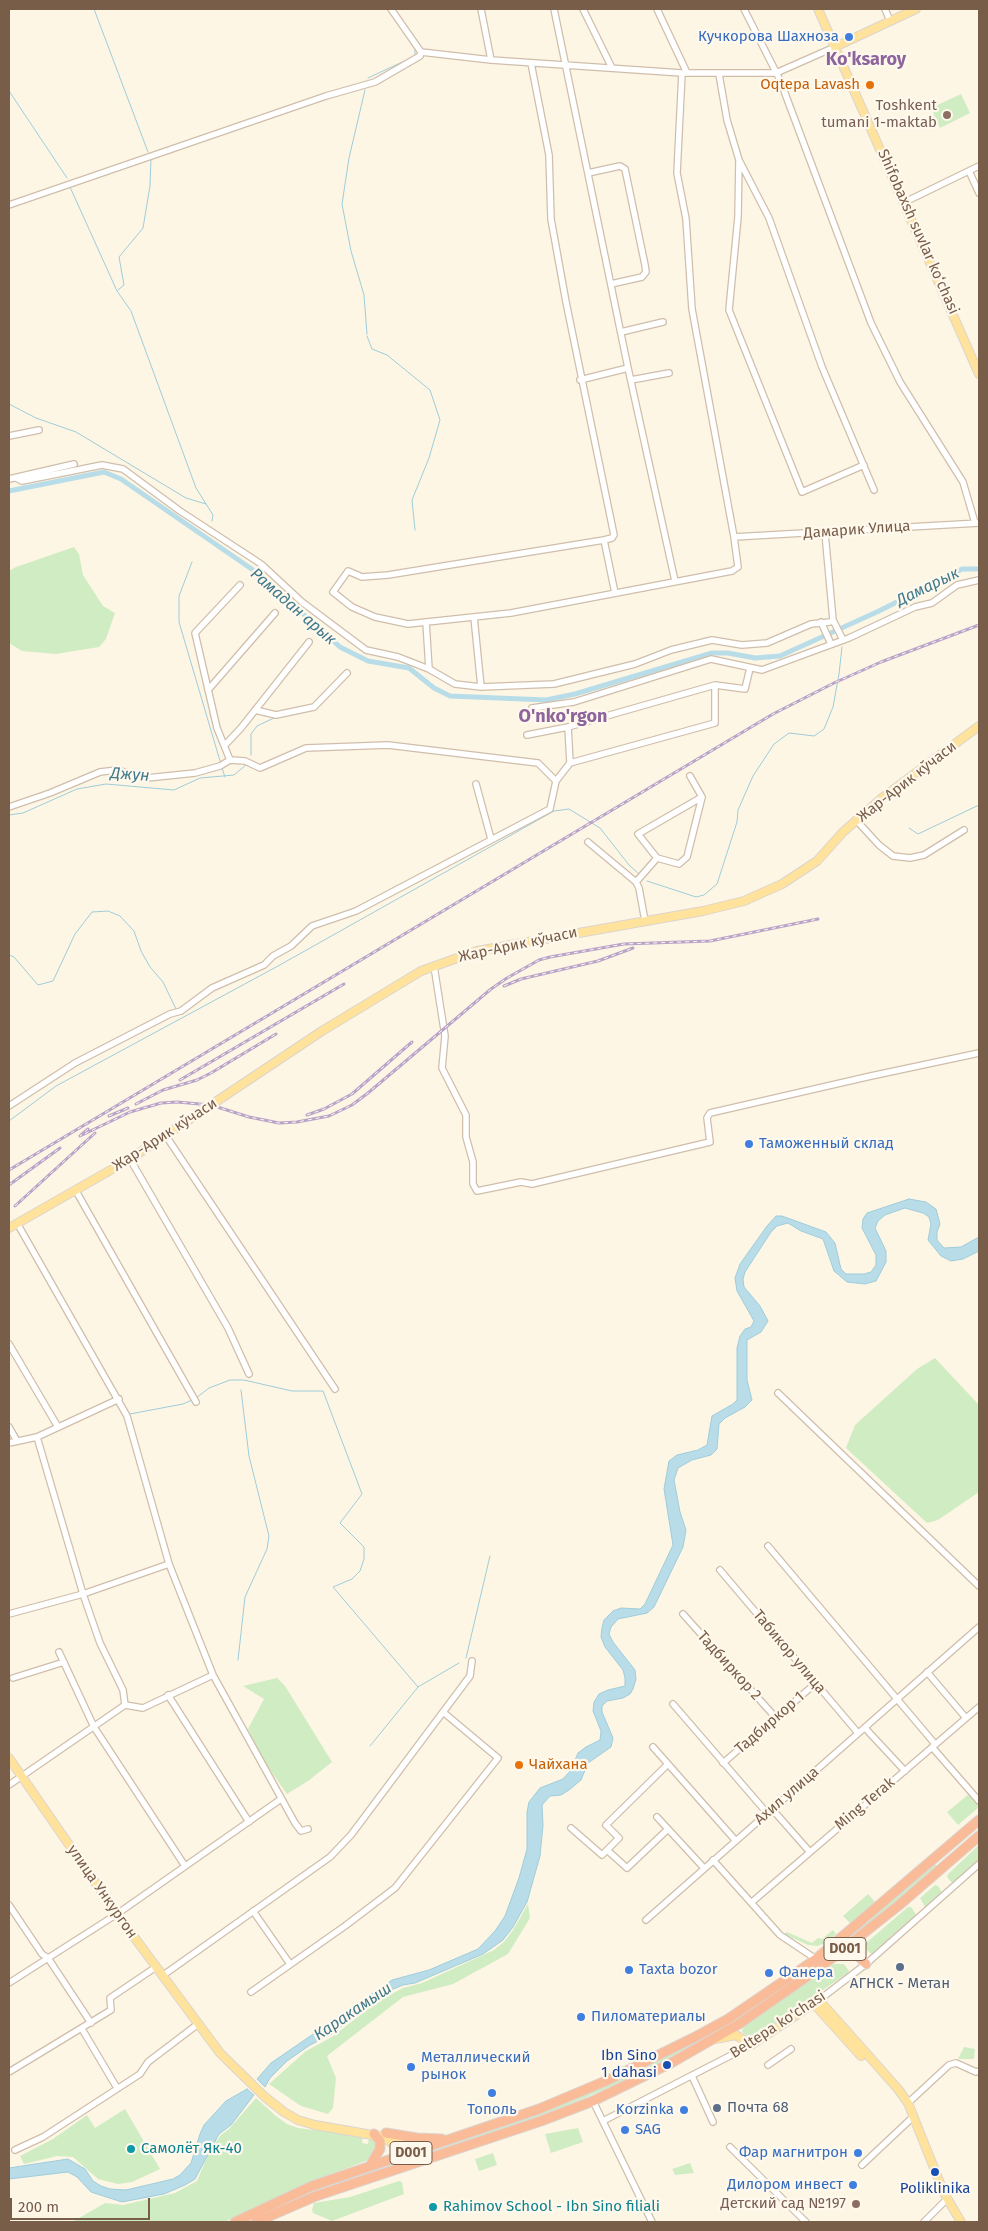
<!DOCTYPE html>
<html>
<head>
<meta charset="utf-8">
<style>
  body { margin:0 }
  #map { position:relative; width:988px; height:2231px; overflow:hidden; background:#fdf6e5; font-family:"Fira Sans",sans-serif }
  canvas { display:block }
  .frame { position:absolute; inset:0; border:10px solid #785d49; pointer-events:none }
  .scale { position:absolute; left:10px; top:2198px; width:140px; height:22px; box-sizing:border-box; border:2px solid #785d49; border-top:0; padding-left:6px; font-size:15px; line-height:18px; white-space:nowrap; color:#785d49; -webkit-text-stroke:4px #fff9ed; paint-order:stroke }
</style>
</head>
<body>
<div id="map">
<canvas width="988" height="2231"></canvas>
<div class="frame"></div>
<div class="scale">200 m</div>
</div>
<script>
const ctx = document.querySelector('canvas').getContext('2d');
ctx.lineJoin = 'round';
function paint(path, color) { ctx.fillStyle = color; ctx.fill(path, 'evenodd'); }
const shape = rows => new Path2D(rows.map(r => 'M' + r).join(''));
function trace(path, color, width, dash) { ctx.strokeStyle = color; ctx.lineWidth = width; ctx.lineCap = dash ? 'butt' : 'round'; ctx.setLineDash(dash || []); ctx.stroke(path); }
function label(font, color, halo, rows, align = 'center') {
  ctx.font = font + ' "Fira Sans",sans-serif'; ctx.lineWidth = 4.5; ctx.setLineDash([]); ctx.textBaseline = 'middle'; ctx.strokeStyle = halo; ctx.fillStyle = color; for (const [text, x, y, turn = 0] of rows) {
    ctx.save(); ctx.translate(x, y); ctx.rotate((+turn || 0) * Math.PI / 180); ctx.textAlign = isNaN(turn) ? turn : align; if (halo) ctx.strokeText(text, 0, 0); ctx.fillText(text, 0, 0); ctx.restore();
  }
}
paint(shape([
  [961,94,970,113,940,128,931,108],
  [74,547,79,554,83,575,103,606,115,613,106,639,99,647,56,654,22,651,9,643,9,571,16,567],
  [935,1358,979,1405,979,1492,938,1520,927,1523,846,1448,855,1425,917,1369],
  [277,1678,285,1686,332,1762,308,1781,287,1794,263,1760,248,1729,264,1699,243,1686],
  [969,1794,979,1807,958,1825,947,1812],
  [979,1845,979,1861,955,1883,951,1882,947,1877,948,1874],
  [935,1864,937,1866,850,1941,757,2008,691,2048,624,2081,554,2111,413,2161,412,2158,572,2101,708,2035,803,1973,848,1938],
  [935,1885,938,1886,943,1894,927,1907,925,1907,920,1898],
  [868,1894,875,1902,851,1924,843,1916],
  [528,1904,530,1918,508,1954,453,1984,403,1997,327,2056,336,2078,333,2108,328,2114,301,2106,269,2084,306,2051,332,2037,378,2001,403,1988,422,1983,494,1950,504,1942,513,1930],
  [908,1907,911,1907,917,1916,873,1954,871,1954,865,1948,866,1943],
  [833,1930,836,1934,826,1943,817,1946,808,1945,784,1934,787,1932,812,1943,818,1938,822,1939],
  [834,1964,844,1964,849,1971,848,1973,755,2036,747,2036,742,2032,743,2027],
  [964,2047,975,2049,974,2059,958,2059],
  [256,2098,276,2116,287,2124,298,2128,363,2136,362,2143,368,2144,369,2137,371,2137,377,2146,371,2159,310,2182,224,2222,72,2222,105,2203,123,2205,175,2193,197,2181,210,2150,221,2135,229,2129],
  [125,2109,160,2169,132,2182,118,2184,98,2179,73,2157,57,2156,24,2164,20,2156,53,2139,87,2115,95,2128],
  [578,2128,583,2142,551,2153,545,2134],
  [493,2153,497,2165,479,2171,475,2159],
  [690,2163,694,2173,675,2175,672,2169],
  [399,2181,402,2182,404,2194,332,2221,313,2213,312,2210,314,2203,350,2197]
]), '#d0ecc3');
const water = shape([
  [909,1199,926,1202,936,1209,940,1224,937,1232,937,1240,944,1248,961,1247,979,1237,979,1251,963,1259,951,1261,941,1256,928,1240,931,1224,929,1217,923,1213,905,1208,885,1215,878,1221,875,1228,886,1251,886,1262,876,1281,865,1284,847,1282,834,1271,823,1239,801,1231,788,1223,777,1226,771,1232,745,1272,743,1279,744,1287,760,1306,768,1321,761,1332,747,1340,747,1380,752,1400,745,1407,725,1418,719,1424,717,1449,711,1455,692,1460,678,1468,674,1480,680,1512,686,1530,683,1547,654,1607,647,1613,618,1619,611,1627,609,1634,613,1642,635,1670,636,1679,633,1689,630,1694,623,1698,607,1701,602,1706,602,1712,613,1738,611,1747,588,1763,581,1780,569,1790,561,1795,550,1796,542,1805,543,1825,540,1856,527,1902,513,1927,503,1940,483,1954,415,1983,403,1985,391,1990,374,2000,332,2034,310,2045,287,2061,270,2078,265,2087,257,2079,271,2063,392,1980,429,1970,478,1949,495,1931,505,1916,519,1878,527,1849,527,1812,529,1802,540,1788,563,1779,571,1770,578,1753,586,1747,600,1740,601,1731,593,1711,594,1702,599,1694,608,1690,625,1686,625,1678,623,1670,605,1647,601,1637,602,1628,604,1620,613,1611,621,1608,640,1609,645,1604,673,1545,664,1489,669,1461,677,1455,698,1450,707,1445,712,1416,733,1404,737,1400,737,1348,740,1336,745,1329,751,1327,754,1321,737,1291,735,1278,740,1264,767,1226,776,1216,782,1216,826,1232,835,1243,841,1269,846,1274,864,1274,871,1272,876,1265,876,1255,862,1228,863,1219,867,1213,909,1199],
  [247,2089,254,2095,231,2125,219,2134,195,2179,185,2185,164,2194,122,2202,91,2192,77,2177,68,2172,9,2179,9,2168,68,2159,85,2169,93,2181,101,2186,110,2189,126,2190,173,2179,180,2175,191,2163,200,2134,204,2125,226,2101,247,2089]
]);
paint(water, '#b9dde8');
trace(water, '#9eccda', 1);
trace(shape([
  [94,9,148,152],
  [368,78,415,56,415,49],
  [365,90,349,158,342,204,351,251,364,295,367,334],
  [9,91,67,178],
  [70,187,117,291,131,311,196,488,213,515,212,521],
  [118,290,124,285,119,257,143,228,150,186,151,159],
  [367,336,372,349,387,355,430,390,440,420,429,458,412,500,415,530],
  [9,404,36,418,76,432,186,498,206,504],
  [192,562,179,596,179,622,220,761],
  [251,755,251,734,257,726,276,717],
  [222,768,225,777],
  [9,815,23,813,77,789,106,784,174,790,200,778,234,775,247,764],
  [909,828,918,834,979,805],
  [647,881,696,897,704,895,717,884,737,822,738,810,753,776,774,744,789,733,814,736,824,729,833,707,839,674,842,647],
  [9,955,14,957,38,985,53,981,75,934,92,912,108,911,120,916,134,931,141,951,150,967,163,982,177,1011],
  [9,1121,56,1086,278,966,554,811,569,809,600,828,629,865,639,874],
  [196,1398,209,1388,230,1380,244,1380,292,1391,323,1391,362,1494,340,1523,364,1547,364,1559,360,1571,352,1579,333,1587,418,1687],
  [130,1414,183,1404,192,1400],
  [466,1658,490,1556],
  [238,1660,245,1597,267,1549,269,1536,249,1456,241,1390],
  [370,1746,418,1687,459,1663]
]), '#9eccda', 1);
trace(shape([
  [9,491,104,472,121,479,256,572,340,647,368,661,409,668,434,688,450,696,546,700,575,694,712,653,728,653,755,658,780,656,879,611,962,569,979,569]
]), '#b9dde8', 5);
const minor = shape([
  [391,9,421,52,491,60,682,73,776,73,835,47],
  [481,9,491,60],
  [554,9,628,368,675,581],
  [583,9,612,68],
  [657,9,687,73],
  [744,9,780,80,871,323,900,382,963,482,975,523],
  [885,9,890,21],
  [531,63,549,155,551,219,566,302,614,535,612,538,604,540,388,575,362,577,348,571,333,592,352,607,375,617,408,624,511,613,732,571,738,567,734,537,692,309,686,219,677,173,682,73],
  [719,74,727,120,739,160,738,217,729,310,802,492,864,465],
  [739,160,769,218,822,367,874,490],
  [969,171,979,193],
  [588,173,620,166,625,169,645,265,646,272,642,277,611,284],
  [905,202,979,166],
  [9,205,326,96,375,82,420,56,421,52],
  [621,332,663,322],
  [580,380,628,368],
  [631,380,669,373],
  [9,436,39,430],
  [16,478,22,481,102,465,123,469,180,511,261,564,302,602,366,650,398,657,429,669,455,684,481,687,554,684,635,664,671,650,712,640,742,645,767,643,811,624,830,622,833,620,825,533],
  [9,479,74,464],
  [734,537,979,523],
  [604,540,615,593],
  [474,617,481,687],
  [833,620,843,640],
  [426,622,429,669],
  [821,622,831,644],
  [208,690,275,613],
  [532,708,574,702,711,659,762,670,849,638,915,607,932,603,957,585,979,580],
  [255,710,276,715,314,707,347,673],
  [568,727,570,763],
  [527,735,568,727,715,685,745,689,750,668],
  [225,745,241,728,309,642],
  [230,760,217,728,195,633,240,585],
  [476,784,491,839],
  [9,807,50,793,100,772,117,770,147,778,195,773,220,766,230,760,245,761,260,768,306,748,388,745,538,763,556,781],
  [856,820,879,845,893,856,910,858,924,855,964,830],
  [588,842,636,882,639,888,645,921],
  [657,858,638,834,702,797],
  [636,882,657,858,679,864,687,857,702,797,690,776],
  [434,966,445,1036,442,1068,466,1115,466,1137,473,1162,473,1184,477,1191,521,1182,532,1184,710,1142,707,1118,710,1113,871,1076,979,1053],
  [9,1106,75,1063,170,1014,181,1011,212,988,264,965,273,956,291,946,312,926,356,911,550,809,556,781,570,763,715,723,715,685],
  [166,1136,335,1389],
  [130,1159,228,1328,249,1374],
  [76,1191,196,1402],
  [17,1223,127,1416,169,1564,213,1675,295,1823,301,1831,308,1829],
  [9,1344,58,1427],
  [778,1393,979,1586],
  [9,1427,17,1441],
  [9,1443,37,1437,119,1399],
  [768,1546,935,1744],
  [720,1570,858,1733],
  [9,1614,83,1594,169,1564],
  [683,1614,776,1718],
  [59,1652,94,1727,185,1866],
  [927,1672,966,1718],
  [13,1678,64,1662],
  [168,1695,249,1822],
  [673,1704,767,1813],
  [125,1705,143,1708,213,1675],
  [865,1728,905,1771],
  [653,1747,736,1841],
  [932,1747,979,1801],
  [723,1763,816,1683],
  [9,1785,125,1705,123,1690,100,1643,83,1594,37,1437],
  [772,1809,809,1851],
  [657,1817,704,1868],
  [571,1828,602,1855,619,1838,606,1825,668,1764],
  [607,1850,627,1868,668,1829],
  [713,1860,780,1935,816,1959],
  [752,1902,979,1707],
  [9,1905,42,1954,48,1958,91,2023],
  [253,1911,290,1964],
  [646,1920,979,1627],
  [162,1976,330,1857,351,1835,470,1676,472,1661],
  [9,1983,117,1914,281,1799],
  [251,1992,345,1926,395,1888,498,1758,443,1712],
  [819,2000,866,1964,979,1864],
  [82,2029,117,2088],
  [768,2065,791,2049],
  [9,2072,111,2010,110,1998,156,1967],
  [692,2076,713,2122],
  [593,2101,652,2222],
  [908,2103,949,2065,956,2063,976,2072,979,2071],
  [603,2121,751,2045],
  [730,2147,806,2222],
  [15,2150,43,2137,140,2074,148,2062,198,2024],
  [862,2165,914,2116],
  [924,2222,947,2199]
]);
const major = shape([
  [818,9,979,374],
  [835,47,916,9],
  [9,1228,130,1159,322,1031,421,971,477,951,703,911,744,901,782,884,817,861,843,832,882,798,979,726],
  [9,1758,117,1914,220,2053,265,2097,284,2112,298,2120,315,2125,384,2137,397,2147,405,2166],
  [814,2004,861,2056],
  [715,2039,736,2035,751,2045,819,2000,898,2089,908,2103,944,2193,961,2222],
  [396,2138,404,2148,410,2165]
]);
const highway = shape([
  [849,1946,866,1964],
  [386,2133,417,2138,442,2139],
  [370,2166,380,2149,380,2141,374,2134],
  [235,2222,312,2186,539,2109,608,2080,693,2038,728,2019,816,1959,979,1820],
  [256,2222,316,2196,541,2121,593,2101,671,2063,739,2024,822,1966,898,1906,979,1836]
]);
trace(minor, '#d0beab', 8);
trace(major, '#dcd5d0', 10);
trace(highway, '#dcd5d0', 11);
trace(minor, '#fff', 5.5);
trace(major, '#ffe29b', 8);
trace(highway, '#fabb99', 9);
const rail = shape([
  [504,986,521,979,598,961,633,948],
  [180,1080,344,984],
  [136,1104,163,1090,197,1080,211,1073,276,1034],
  [307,1115,324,1109,352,1094,412,1042],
  [109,1116,128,1108],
  [88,1129,80,1136,130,1112,161,1103,177,1102,211,1105,249,1117,279,1123,297,1122,329,1116,352,1105,368,1093,491,989,507,978,539,960,550,957,624,944,710,941,818,919],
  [9,1170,773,714,834,683,881,662,979,625],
  [9,1185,60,1148],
  [15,1206,95,1133]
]);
trace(rail, '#baa3c8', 3);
trace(rail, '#fff9ed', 1, [4]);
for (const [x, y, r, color] of [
  [849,37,5,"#3f7fe0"],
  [870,85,5,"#e8710a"],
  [947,115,5,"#8d6e63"],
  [749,1144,5,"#3f7fe0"],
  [519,1765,5,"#e8710a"],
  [900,1967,5,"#5c6f8a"],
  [629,1970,5,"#3f7fe0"],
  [769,1973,5,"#3f7fe0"],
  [581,2017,5,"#3f7fe0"],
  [667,2065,5,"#1a4fb4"],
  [411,2067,5,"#3f7fe0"],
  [492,2093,5,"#3f7fe0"],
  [717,2108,5,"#5c6f8a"],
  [684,2110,5,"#3f7fe0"],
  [625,2130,5,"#3f7fe0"],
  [131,2149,5,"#0f9aa8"],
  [858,2153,5,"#3f7fe0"],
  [935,2172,5,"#1a4fb4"],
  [853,2185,5,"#3f7fe0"],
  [856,2204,5,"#8d6e63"],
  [433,2207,5,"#0f9aa8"]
]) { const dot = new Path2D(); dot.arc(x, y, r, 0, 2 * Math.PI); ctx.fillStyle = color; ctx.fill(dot); trace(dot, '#fff9ed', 2); }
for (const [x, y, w] of [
  [845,1949,42],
  [411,2153,42]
]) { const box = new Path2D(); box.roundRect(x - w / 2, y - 11.5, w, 23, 4); ctx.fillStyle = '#fff9ed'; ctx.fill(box); trace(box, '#785d49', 1); }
label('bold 14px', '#785d49', null, [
  ["D001",845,1949],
  ["D001",411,2153]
]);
label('15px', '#366cbe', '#fff9ed', [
  ["Кучкорова Шахноза",839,37,"right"],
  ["Таможенный склад",759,1144],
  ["Taxta bozor",639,1970],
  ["Фанера",779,1973],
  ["Пиломатериалы",591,2017],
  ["Металлический",421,2058],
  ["рынок",421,2075],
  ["Тополь",492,2110,"center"],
  ["Korzinka",674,2110,"right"],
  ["SAG",635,2130],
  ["Фар магнитрон",848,2153,"right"],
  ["Дилором инвест",843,2185,"right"]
], 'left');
label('15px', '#c56008', '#fff9ed', [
  ["Oqtepa Lavash",860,85],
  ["Чайхана",529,1765,"left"]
], 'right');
label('15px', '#785e54', '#fff9ed', [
  ["Toshkent",937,106],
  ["tumani 1-maktab",937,123],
  ["Детский сад №197",846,2204]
], 'right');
label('15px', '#785d49', '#fff9ed', [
  ["Shifobaxsh suvlar ko‘chasi",918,232,66],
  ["Дамарик Улица",857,530,-4],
  ["Жар-Арик кўчаси",907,782,-38],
  ["Жар-Арик кўчаси",518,945,-12],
  ["Жар-Арик кўчаси",165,1135,-33],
  ["Табикор улица",789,1652,50],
  ["Тадбиркор 2",729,1666,48],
  ["Тадбиркор 1",770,1723,-41],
  ["Ахил улица",787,1796,-41],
  ["Ming Terak",865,1804,-40],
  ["улица Ункургон",102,1892,55],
  ["Beltepa ko'chasi",778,2025,-33]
]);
label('15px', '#4e5e75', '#fff9ed', [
  ["АГНСК - Метан",900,1984],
  ["Почта 68",727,2108,"left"]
]);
label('15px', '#164399', '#fff9ed', [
  ["Ibn Sino",657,2056],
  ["1 dahasi",657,2073],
  ["Poliklinika",935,2189,"center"]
], 'right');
label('15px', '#0d838f', '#fff9ed', [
  ["Самолёт Як-40",141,2149],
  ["Rahimov School - Ibn Sino filiali",443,2207]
], 'left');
label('italic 16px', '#417a8c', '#fff9ed', [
  ["Дамарык",928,587,-26],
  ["Рамадан арык",293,607,41],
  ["Джун",130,775,4],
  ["Каракамыш",353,2012,-34]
]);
label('bold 18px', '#8d649c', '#fff9ed', [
  ["Ko'ksaroy",866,60],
  ["O'nko'rgon",563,717]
]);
</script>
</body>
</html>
